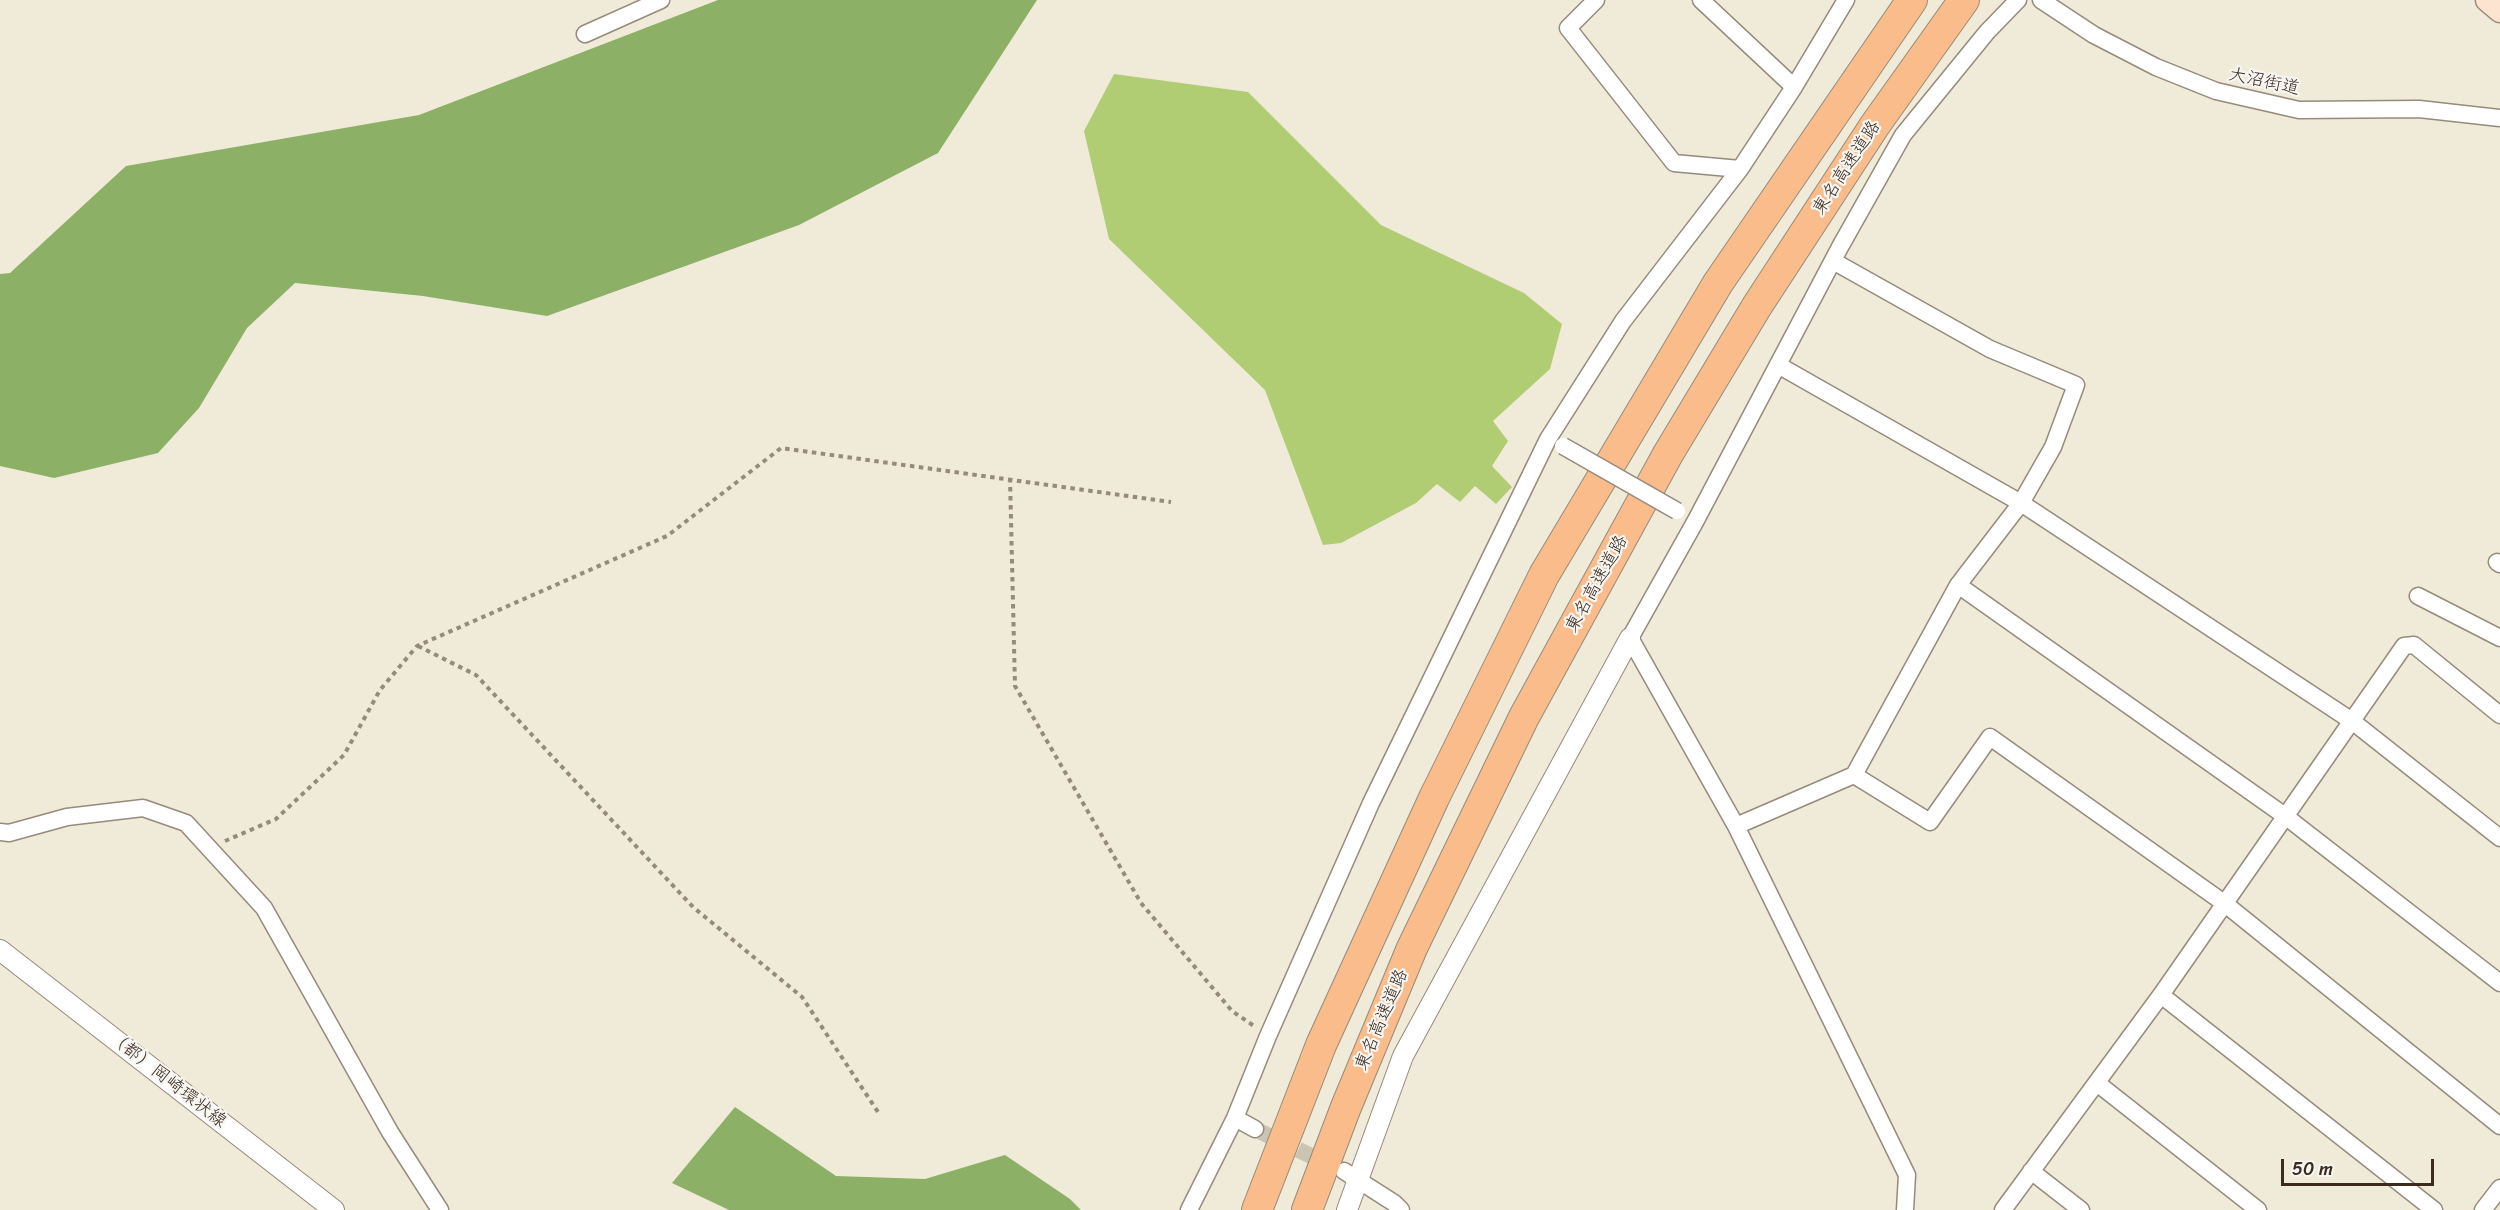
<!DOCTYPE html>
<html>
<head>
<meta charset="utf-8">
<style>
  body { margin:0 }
  #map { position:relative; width:2500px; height:1210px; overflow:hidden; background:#f0ebd8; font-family:Sriracha,sans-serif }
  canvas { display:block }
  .scale { position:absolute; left:2281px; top:1159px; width:153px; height:27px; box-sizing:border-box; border:3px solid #3b2a1e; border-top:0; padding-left:8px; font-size:18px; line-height:21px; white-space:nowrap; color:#3b2a1e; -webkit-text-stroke:4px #f6f6f2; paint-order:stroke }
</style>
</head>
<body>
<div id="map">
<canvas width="2500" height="1210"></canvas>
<div class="scale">50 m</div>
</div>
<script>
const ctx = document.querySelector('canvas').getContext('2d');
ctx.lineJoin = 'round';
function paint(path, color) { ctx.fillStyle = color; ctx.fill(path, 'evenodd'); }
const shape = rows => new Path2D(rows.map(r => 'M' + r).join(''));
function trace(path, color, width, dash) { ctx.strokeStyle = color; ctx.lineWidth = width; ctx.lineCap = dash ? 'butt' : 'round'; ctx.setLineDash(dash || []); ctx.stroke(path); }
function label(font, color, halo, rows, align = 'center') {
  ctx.font = font + ' Sriracha,"Klee One",sans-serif'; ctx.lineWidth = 4.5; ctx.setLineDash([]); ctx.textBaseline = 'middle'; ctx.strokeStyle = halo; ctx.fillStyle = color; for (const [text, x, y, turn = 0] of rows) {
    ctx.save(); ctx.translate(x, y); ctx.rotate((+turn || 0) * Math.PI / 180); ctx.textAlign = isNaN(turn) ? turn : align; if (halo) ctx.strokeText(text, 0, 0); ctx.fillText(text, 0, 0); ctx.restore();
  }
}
paint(shape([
  [1114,74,1248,92,1381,225,1524,293,1562,324,1550,369,1493,421,1508,441,1492,466,1512,487,1496,504,1475,486,1460,502,1437,484,1416,503,1341,543,1323,545,1265,390,1109,239,1084,131]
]), '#b1cd74');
paint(shape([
  [718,0,1037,0,938,153,799,225,547,316,423,296,295,283,247,328,199,408,158,453,54,478,0,466,0,274,10,273,126,166,419,115],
  [735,1107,836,1176,925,1179,1005,1155,1070,1199,1081,1210,729,1210,672,1183]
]), '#8cb066');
trace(shape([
  [1255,1129,1332,1166]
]), '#ccc4b3', 16, [16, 8]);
const minor = shape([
  [1596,0,1568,28,1674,163,1740,169],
  [1701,0,1794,87],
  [2041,0,2094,35,2156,67,2216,91,2299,110,2419,109,2500,118],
  [585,34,661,0],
  [1778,365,2021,503,2053,447,2076,385,1990,349,1833,261],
  [2497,562,2500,564],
  [1958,585,2285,816,2500,983],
  [2418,596,2500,638],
  [1854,775,1930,822,1990,737,2224,903,2500,1126],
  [1736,826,1854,775,1958,585,2021,503,2352,721,2500,838],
  [0,832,9,833,67,817,143,808,186,823,264,908,390,1132,440,1210],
  [2161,995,2434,1210],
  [2097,1083,2258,1210],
  [1235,1118,1255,1129],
  [1344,1171,1394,1203,1401,1210],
  [2031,1171,2081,1210],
  [1189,1210,1235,1118,1268,1036,1371,803,1548,439,1623,321,1740,169,1794,87,1846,0],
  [1905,1210,1907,1175,1736,826,1630,638,1695,522,1840,247,1903,135,1987,32,2018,0],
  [2003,1210,2161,995,2404,646,2414,645,2500,715],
  [2483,1210,2500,1188]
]);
const tertiary = shape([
  [0,950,334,1210],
  [1347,1210,1403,1056,1630,638]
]);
const secondary = shape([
  [2487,0,2500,11]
]);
const motorway = shape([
  [1257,1210,1321,1045,1434,798,1544,575,1718,283,1912,0],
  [1307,1210,1346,1107,1412,948,1524,717,1668,454,1757,306,1875,125,1964,0]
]);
trace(minor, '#968a7b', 19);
trace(tertiary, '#968a7b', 22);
trace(secondary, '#968a7b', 25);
trace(motorway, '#968a7b', 32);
trace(shape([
  [1010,478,1015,686,1141,903,1232,1011,1254,1026],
  [418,646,476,675,693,907,802,997,880,1115],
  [225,841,276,819,344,755,380,690,417,646,667,536,781,448,1171,502]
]), '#968a7b', 4, [4.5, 4.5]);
trace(minor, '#fff', 16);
trace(tertiary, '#fff', 20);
trace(secondary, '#fde4d0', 22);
trace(motorway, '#f9bc8a', 30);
const minorBridge = shape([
  [1563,446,1677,511]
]);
trace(minorBridge, '#968a7b', 19, []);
trace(minorBridge, '#fff', 16);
label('18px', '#3b2a1e', '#f6f6f2', [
  ["大沼街道",2264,82,12],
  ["東名高速道路",1847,168,-57],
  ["東名高速道路",1597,584,-61],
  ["東名高速道路",1382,1020,-67],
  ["（都）岡崎環状線",167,1080,38]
]);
</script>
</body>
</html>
